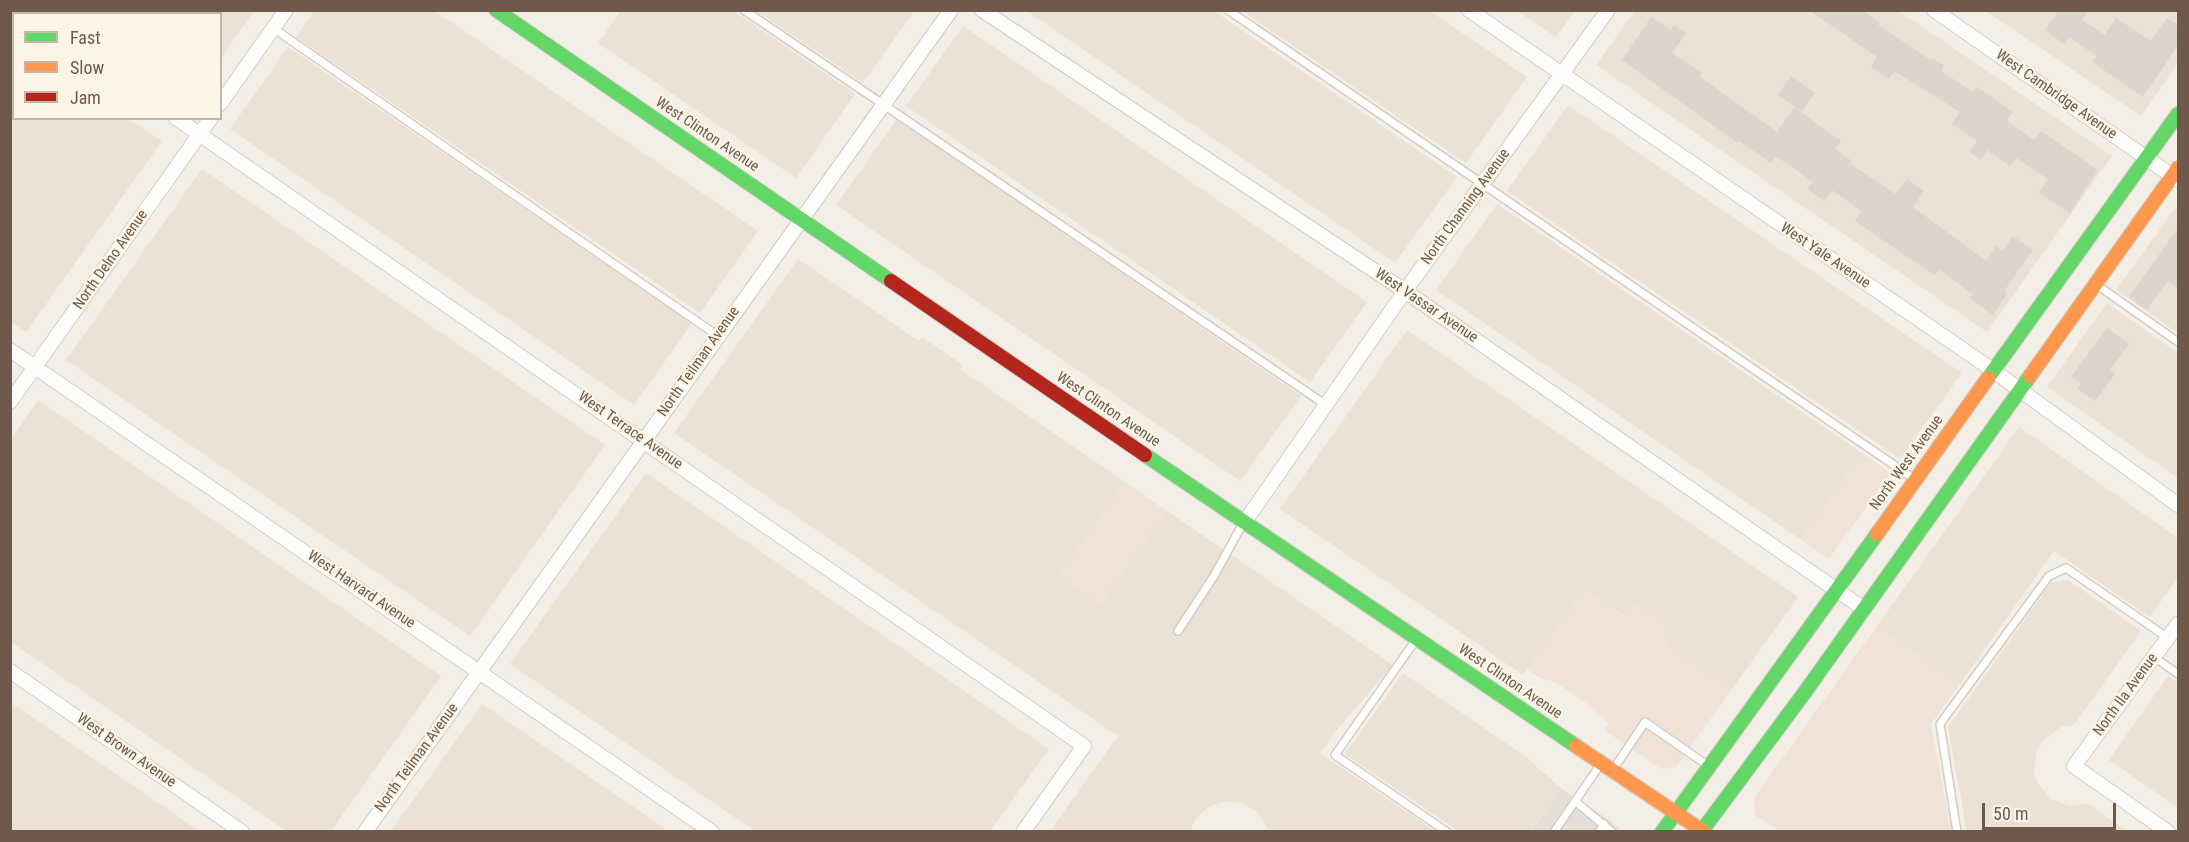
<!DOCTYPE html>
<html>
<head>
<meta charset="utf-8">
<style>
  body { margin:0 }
  #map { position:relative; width:2189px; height:842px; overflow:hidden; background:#f3efe7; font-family:"Roboto Condensed",sans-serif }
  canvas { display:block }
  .frame { position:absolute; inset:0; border:12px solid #6e594b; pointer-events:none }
  .legend { position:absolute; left:12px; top:12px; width:210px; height:108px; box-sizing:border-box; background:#fdf6e7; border:2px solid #c4b7a9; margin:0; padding:8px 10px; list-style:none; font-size:18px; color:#6e594b }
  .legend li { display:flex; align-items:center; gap:12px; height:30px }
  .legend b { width:30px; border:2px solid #c4b7a9 }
  .scale { position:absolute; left:1982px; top:803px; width:134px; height:27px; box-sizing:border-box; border:3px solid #6e594b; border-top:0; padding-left:8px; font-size:18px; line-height:21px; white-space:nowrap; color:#6e594b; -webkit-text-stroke:4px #fdf6e7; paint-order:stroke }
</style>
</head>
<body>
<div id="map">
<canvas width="2189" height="842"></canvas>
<div class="frame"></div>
<ul class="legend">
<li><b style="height:8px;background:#63d668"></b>Fast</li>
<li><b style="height:8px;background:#ff974d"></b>Slow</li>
<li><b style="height:8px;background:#b3261e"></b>Jam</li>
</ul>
<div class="scale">50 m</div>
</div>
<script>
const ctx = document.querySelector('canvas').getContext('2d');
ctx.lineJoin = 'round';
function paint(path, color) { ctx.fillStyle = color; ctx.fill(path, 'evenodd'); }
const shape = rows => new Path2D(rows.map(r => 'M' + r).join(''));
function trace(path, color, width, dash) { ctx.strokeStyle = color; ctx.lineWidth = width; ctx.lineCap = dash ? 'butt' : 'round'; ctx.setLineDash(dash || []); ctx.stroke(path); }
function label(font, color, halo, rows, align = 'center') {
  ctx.font = font + ' "Roboto Condensed",sans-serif'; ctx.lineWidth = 4.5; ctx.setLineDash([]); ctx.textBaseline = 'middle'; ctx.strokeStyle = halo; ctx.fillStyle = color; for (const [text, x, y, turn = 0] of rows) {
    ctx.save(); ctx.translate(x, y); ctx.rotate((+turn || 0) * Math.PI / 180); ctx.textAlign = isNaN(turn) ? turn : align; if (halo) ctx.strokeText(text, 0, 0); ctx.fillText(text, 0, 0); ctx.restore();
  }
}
paint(shape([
  [58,11,254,11,221,58,220,14,62,14],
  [314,11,435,11,758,231,700,313,296,37],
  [621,11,734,11,855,94,796,178,598,43],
  [757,11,914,11,863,83],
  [1027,11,1214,11,1457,177,1395,263],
  [1242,11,1430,11,1527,77,1466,163],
  [1517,11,1575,11,1556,37],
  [1635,11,1899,11,2112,156,1987,332,1596,65],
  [1986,11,2178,11,2178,63,2141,116],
  [963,26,1367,302,1310,382,906,106],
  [10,38,14,40,14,118,128,119,162,141,26,332,11,322],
  [288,47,692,323,634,405,230,129],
  [1568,105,1962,373,1900,459,1507,191],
  [897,119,1301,396,1240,481,836,205],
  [202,169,605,445,470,636,66,360],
  [1497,204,1862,453,1800,539,1436,290],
  [2176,207,2178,208,2178,333,2116,290],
  [798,259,919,341,922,337,963,365,960,369,1125,482,1059,575,1101,604,1167,511,1393,665,1334,733,1320,753,1435,831,1269,831,1261,817,1255,810,1241,803,1227,801,1213,805,1206,809,1195,820,1190,831,1050,831,1118,736,674,433],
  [2107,303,2178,353,2178,478,2047,387],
  [1407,330,1798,597,1732,689,1665,644,1676,628,1625,616,1584,589,1523,675,1280,509],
  [38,400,441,676,331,831,286,831,11,642,11,439],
  [2019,427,2178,538,2178,577,2150,617,2054,551,1960,684,1877,626],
  [646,473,1049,749,990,831,755,831,510,664],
  [2068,580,2141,631,2074,725,2061,727,2043,740,2037,750,2034,771,2037,782,2051,799,2069,806,2088,804,2127,831,1967,831,1948,727,2051,583],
  [1403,673,1528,758,1541,771,1552,779,1552,781,1561,788,1530,831,1458,831,1345,754],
  [2168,676,2178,683,2178,808,2109,760],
  [10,702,160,804,199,831,11,831],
  [482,704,644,814,668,831,391,831]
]), '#ebe1d4');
paint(shape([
  [1862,453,1890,473,1829,559,1800,539],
  [1125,482,1167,511,1101,604,1059,575],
  [1584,589,1624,616,1636,601,1676,629,1665,644,1732,689,1676,767,1661,769,1604,730,1609,723,1586,703,1555,682,1540,678,1527,669],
  [1877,626,1960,684,1931,724,1951,831,1779,831,1756,816,1753,799]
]), '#f1e2d8');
paint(shape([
  [1561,788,1619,827,1620,831,1530,832]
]), '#e6dfd8');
paint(shape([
  [1809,10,1862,10,1880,23,1878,25,1931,60,1932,58,1944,66,1941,71,1973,92,1977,87,2013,112,2007,121,2034,140,2041,131,2098,170,2070,213,2039,193,2048,179,2016,158,2010,166,1987,150,1981,160,1970,152,1977,141,1952,124,1960,112,1894,71,1889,79,1871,67,1877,57],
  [2059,10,2088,10,2082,20,2105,35,2116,18,2151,41,2167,18,2178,25,2178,45,2143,97,2092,62,2097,56,2069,37,2064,44,2045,30],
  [1651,17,1671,30,1674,25,1686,33,1672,53,1702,73,1700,77,1777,132,1794,107,1841,141,1835,149,1852,161,1850,164,1896,194,1907,179,1924,191,1913,207,1986,261,1996,246,2003,251,2013,236,2033,250,2004,291,2007,294,1993,315,1970,298,1973,294,1939,270,1934,275,1855,221,1861,211,1832,190,1824,201,1808,189,1813,182,1787,163,1775,157,1771,163,1739,141,1738,143,1622,60],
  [1791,76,1815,93,1802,112,1778,95],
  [2178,228,2178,288,2168,281,2147,310,2129,297],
  [2107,328,2129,344,2110,370,2115,374,2095,401,2078,389,2081,384,2071,377]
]), '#dcd5cd');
const lane = shape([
  [744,10,1326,405],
  [1228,10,1913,478],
  [273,28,718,336],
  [2097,285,2178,342],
  [1178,631,1214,576,1242,525],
  [1415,641,1335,755,1447,832],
  [2154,657,2178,674],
  [1613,770,1645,722,1707,765],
  [1575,801,1612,832],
  [1554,832,1600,765],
  [1599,832,1604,824],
  [1957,832,1940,724,2049,576,2066,568,2168,638]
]);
const street = shape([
  [19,10,23,14],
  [982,10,1405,291,1864,609],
  [1469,10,1994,371,2178,505],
  [1934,10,2178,180],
  [220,104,286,10],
  [176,118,1084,746,1023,832],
  [10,350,712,832],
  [10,402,211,118],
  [1244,523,1405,291,1608,10],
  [10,671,242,832],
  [365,832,951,10],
  [2168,832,2074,766,2178,624]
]);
const fast = shape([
  [496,10,891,281],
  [1988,378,2178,114],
  [1145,455,1576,746],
  [1662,832,1877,534],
  [1701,832,1805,692,2030,376]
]);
const slow = shape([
  [2030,376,2178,168],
  [1877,534,1988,378],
  [1576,746,1704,832]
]);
const jam = shape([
  [891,281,1145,455]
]);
trace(lane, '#d2ccc6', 10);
trace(street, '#d2ccc6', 16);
trace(fast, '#d1cbc4', 16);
trace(slow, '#d1cbc4', 16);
trace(jam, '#d1cbc4', 16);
trace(lane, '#fdfdfb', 7);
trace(street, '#fdfdfb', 14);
trace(fast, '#63d668', 14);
trace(slow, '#ff974d', 14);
trace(jam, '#b3261e', 14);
label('15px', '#6e594b', '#fdf6e7', [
  ["West Cambridge Avenue",2056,95,35],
  ["West Clinton Avenue",707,135,34],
  ["North Channing Avenue",1466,207,-54],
  ["West Yale Avenue",1825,256,34],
  ["North Delno Avenue",111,260,-55],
  ["West Vassar Avenue",1426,306,34],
  ["North Teilman Avenue",699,362,-55],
  ["West Clinton Avenue",1108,410,34],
  ["West Terrace Avenue",630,431,35],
  ["North West Avenue",1907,463,-54],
  ["West Harvard Avenue",361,590,34],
  ["West Clinton Avenue",1510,682,34],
  ["North Ila Avenue",2126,695,-54],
  ["West Brown Avenue",126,751,35],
  ["North Teilman Avenue",417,758,-54]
]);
</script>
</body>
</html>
